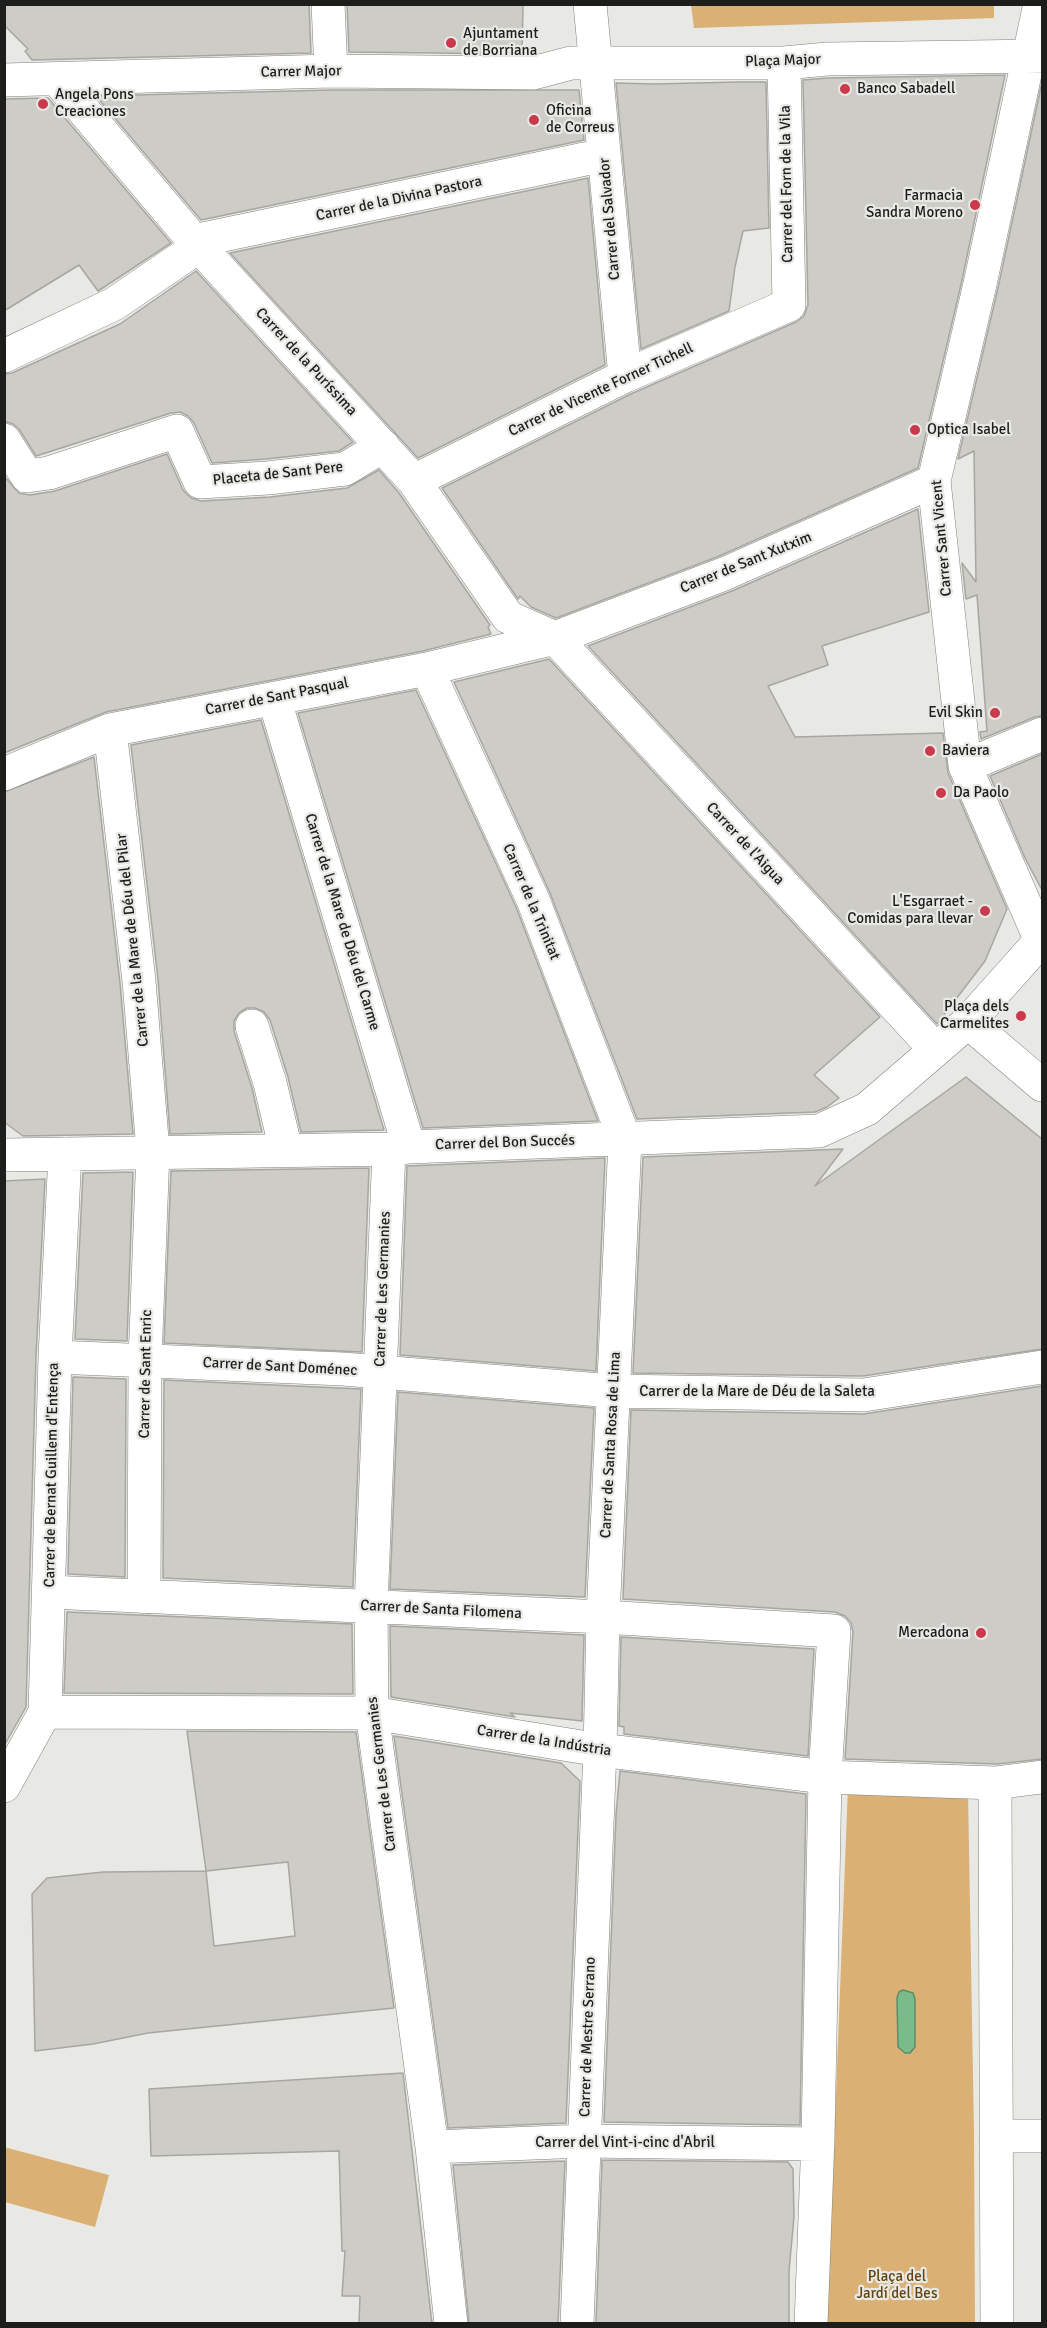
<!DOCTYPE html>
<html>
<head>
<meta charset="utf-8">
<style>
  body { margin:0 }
  #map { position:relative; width:1047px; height:2328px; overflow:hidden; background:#e8e9e4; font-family:Signika,sans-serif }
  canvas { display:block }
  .frame { position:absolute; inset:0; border:6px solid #1d1d1b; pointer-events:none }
</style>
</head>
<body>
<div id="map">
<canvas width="1047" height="2328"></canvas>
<div class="frame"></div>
</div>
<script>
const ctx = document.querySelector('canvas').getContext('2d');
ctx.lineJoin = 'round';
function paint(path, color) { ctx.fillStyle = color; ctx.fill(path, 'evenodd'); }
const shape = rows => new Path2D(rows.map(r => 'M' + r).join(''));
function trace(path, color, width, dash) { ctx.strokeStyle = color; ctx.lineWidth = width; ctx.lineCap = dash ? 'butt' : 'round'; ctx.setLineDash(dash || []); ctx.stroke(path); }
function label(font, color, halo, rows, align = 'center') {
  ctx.font = font + ' Signika,sans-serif'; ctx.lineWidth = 4.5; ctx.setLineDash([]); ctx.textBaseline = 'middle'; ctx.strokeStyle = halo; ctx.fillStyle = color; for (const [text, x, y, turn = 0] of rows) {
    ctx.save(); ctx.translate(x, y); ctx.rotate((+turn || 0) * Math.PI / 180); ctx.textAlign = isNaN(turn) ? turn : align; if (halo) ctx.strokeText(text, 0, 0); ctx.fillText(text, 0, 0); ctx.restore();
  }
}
paint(shape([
  [994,5,994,18,694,28,691,5],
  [848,1786,968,1792,974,2133,975,2323,827,2324],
  [4,2147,109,2175,95,2227,5,2202]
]), '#dab074');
const water = shape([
  [903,1990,913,1993,915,1999,915,2047,910,2053,905,2053,898,2047,897,1998,899,1992,903,1990]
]);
paint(water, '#79bb8b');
trace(water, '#5d8c69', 1.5);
const building = shape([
  [4,4,309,4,311,53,32,60,25,51,28,49,4,25,4,4],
  [347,4,523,4,522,54,349,52,347,4],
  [1005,75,962,280,918,468,717,557,556,618,531,607,520,596,518,599,442,488,633,393,796,322,804,316,808,305,803,80,828,78,1005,75],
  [739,82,766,82,769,228,743,231,735,267,729,311,641,349,616,83,654,84,739,82],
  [1042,82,1042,716,1035,717,981,739,980,732,987,731,977,595,966,599,962,563,976,582,974,451,958,459,998,288,1042,82],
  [331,90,579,90,584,140,201,220,96,96,331,90],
  [48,98,171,243,98,291,79,265,4,311,4,99,48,98],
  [588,178,605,365,418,458,230,253,588,178],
  [196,271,353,442,339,451,266,459,212,463,194,423,188,416,180,412,171,413,36,456,19,429,13,424,4,421,4,374,12,373,120,324,196,271],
  [167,454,183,490,191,498,201,501,270,497,347,488,379,470,399,493,490,625,488,627,491,634,423,651,106,712,4,753,4,476,19,493,30,495,55,491,167,454],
  [918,509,929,612,822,646,828,665,768,686,795,737,943,733,948,773,1007,909,985,961,937,1024,588,646,732,591,918,509],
  [549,659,880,1017,814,1075,839,1098,827,1107,815,1112,637,1119,550,893,454,682,549,659],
  [416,690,516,907,598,1121,423,1128,298,713,416,690],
  [261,720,384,1130,301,1132,288,1077,270,1020,264,1012,255,1008,247,1008,239,1013,234,1021,234,1031,252,1088,262,1132,170,1134,158,979,131,745,261,720],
  [1042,754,1042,890,1025,858,990,776,1042,754],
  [94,757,120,983,133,1134,23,1136,4,1122,4,792,94,757],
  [966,1077,1042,1139,1042,1349,863,1376,633,1373,643,1157,843,1149,815,1186,966,1077],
  [605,1158,596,1371,400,1355,407,1166,605,1158],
  [369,1168,362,1352,164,1343,171,1171,369,1168],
  [133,1172,127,1341,75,1339,83,1173,133,1172],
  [45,1179,36,1356,26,1707,4,1746,4,1181,45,1179],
  [73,1377,126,1379,125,1577,68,1574,73,1377],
  [164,1380,361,1389,353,1587,163,1578,164,1380],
  [1042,1386,1042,1759,997,1764,845,1759,853,1632,851,1623,845,1616,835,1612,623,1599,631,1410,864,1414,1042,1386],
  [398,1392,594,1408,585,1597,390,1589,398,1392],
  [67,1612,352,1624,353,1694,64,1693,67,1612],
  [390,1626,584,1635,582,1721,510,1713,515,1717,391,1697,390,1626],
  [621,1637,814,1649,808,1756,624,1734,624,1727,619,1726,621,1637],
  [187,1731,356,1732,394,2008,148,2033,93,2044,35,2051,32,1894,47,1878,103,1872,206,1871,187,1731],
  [288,1862,295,1936,214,1946,206,1871,288,1862],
  [394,1736,561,1763,580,1781,566,2123,448,2128,394,1736],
  [620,1771,806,1794,800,2125,604,2122,616,1815,620,1771],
  [403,2073,432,2324,359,2324,360,2296,342,2296,345,2251,342,2251,339,2151,151,2156,149,2089,403,2073],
  [602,2160,788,2162,793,2169,794,2217,789,2271,789,2324,596,2324,602,2160],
  [565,2161,558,2324,469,2324,453,2165,565,2161]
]);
paint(building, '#cdccc7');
trace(building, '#a7a6a1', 1.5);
const minor = shape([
  [328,4,331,71],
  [590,4,625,376],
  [1040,4,980,284,934,481,965,766,1041,941],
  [57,79,194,241,414,481,508,617,555,638,935,1049],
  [4,80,331,71,533,73,571,63,784,63,827,59,1042,56],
  [4,356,114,304,186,255,194,241,604,155],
  [4,440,27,476,49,473,177,431,200,482,268,478,345,469,383,446],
  [414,481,625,376,789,305,784,63],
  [427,669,533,900,625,1140,603,1617,600,1750,577,2324],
  [274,698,409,1147],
  [110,730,139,981,153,1151,145,1361,144,1597],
  [965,766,1042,734],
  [4,774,110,730,427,669,555,638,724,574,934,481],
  [968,1022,1042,1085],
  [252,1026,270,1083,286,1150],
  [389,1149,371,1607,372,1713,432,2147,451,2324],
  [4,1155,389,1149,409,1147,819,1131,867,1109,968,1022,1042,939],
  [55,1357,343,1369,613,1391,864,1395,1042,1367],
  [49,1592,603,1617,834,1631,825,1777,818,2138,811,2324],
  [45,1712,372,1713,600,1750,825,1777,995,1783,1042,1777],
  [995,1783,997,2324],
  [4,1786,45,1712,55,1357,65,1154],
  [998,2136,1042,2136],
  [432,2147,584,2141,818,2144]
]);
trace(minor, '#81827d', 34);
trace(minor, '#fff', 33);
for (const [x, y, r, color] of [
  [451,43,6,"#ca394c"],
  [845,89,6,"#ca394c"],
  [43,104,6,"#ca394c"],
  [534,120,6,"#ca394c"],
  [975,205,6,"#ca394c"],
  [915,430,6,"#ca394c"],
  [995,713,6,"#ca394c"],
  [930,751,6,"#ca394c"],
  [941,793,6,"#ca394c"],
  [985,911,6,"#ca394c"],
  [1021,1016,6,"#ca394c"],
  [981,1633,6,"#ca394c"]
]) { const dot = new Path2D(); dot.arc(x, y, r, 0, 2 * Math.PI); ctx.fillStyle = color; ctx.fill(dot); trace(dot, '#e8e9e4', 2); }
label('15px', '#1d1d1b', '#e8e9e4', [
  ["Ajuntament",463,34],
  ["de Borriana",463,51],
  ["Banco Sabadell",857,89],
  ["Angela Pons",55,95],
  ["Creaciones",55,112],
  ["Oficina",546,111],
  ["de Correus",546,128],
  ["Farmacia",963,196,"right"],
  ["Sandra Moreno",963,213,"right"],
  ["Optica Isabel",927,430],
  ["Evil Skin",983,713,"right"],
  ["Baviera",942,751],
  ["Da Paolo",953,793],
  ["L'Esgarraet -",973,902,"right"],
  ["Comidas para llevar",973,919,"right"],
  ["Plaça dels",1009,1007,"right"],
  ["Carmelites",1009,1024,"right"],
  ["Mercadona",969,1633,"right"]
], 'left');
label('15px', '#1d1d1b', '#e8e9e4', [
  ["Plaça Major",783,61,-2],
  ["Carrer Major",301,72,-1],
  ["Carrer del Forn de la Vila",787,184,-91],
  ["Carrer de la Divina Pastora",399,199,-12],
  ["Carrer del Salvador",610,219,-95],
  ["Carrer de la Puríssima",306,362,47],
  ["Carrer de Vicente Forner Tichell",601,390,-25],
  ["Placeta de Sant Pere",278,474,-6],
  ["Carrer Sant Vicent",942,538,-95],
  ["Carrer de Sant Xutxim",746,563,-22],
  ["Carrer de Sant Pasqual",277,697,-11],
  ["Carrer de l'Aigua",745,844,47],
  ["Carrer de la Trinitat",531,902,67],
  ["Carrer de la Mare de Déu del Carme",342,922,73],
  ["Carrer de la Mare de Déu del Pilar",133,940,-96],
  ["Carrer del Bon Succés",505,1143,-2],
  ["Carrer de Les Germanies",383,1289,-88],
  ["Carrer de Sant Doménec",280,1367,3],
  ["Carrer de Sant Enric",146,1374,-89],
  ["Carrer de la Mare de Déu de la Saleta",757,1392],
  ["Carrer de Santa Rosa de Lima",611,1445,-87],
  ["Carrer de Bernat Guillem d'Entença",52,1475,-89],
  ["Carrer de Santa Filomena",441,1610,3],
  ["Carrer de la Indústria",544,1741,9],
  ["Carrer de Les Germanies",382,1774,-97],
  ["Carrer de Mestre Serrano",588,2037,-88],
  ["Carrer del Vint-i-cinc d'Abril",625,2143]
]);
label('15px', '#614311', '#e8e9e4', [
  ["Plaça del",897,2277],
  ["Jardí del Bes",897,2294]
]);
</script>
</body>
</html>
